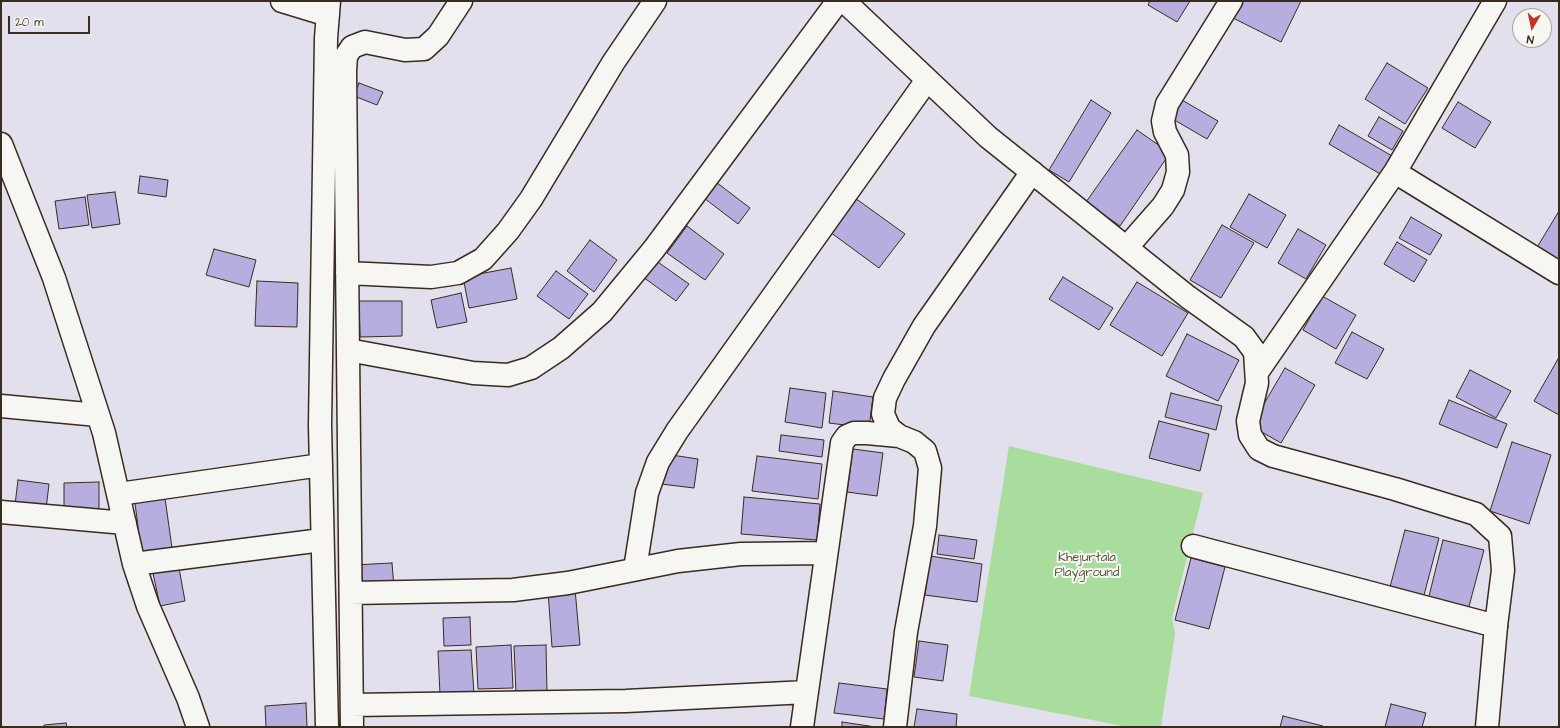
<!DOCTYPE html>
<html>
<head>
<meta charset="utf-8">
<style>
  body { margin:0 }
  #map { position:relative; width:1560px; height:728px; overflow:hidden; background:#e2e0ec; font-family:"Architects Daughter",sans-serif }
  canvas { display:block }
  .frame { position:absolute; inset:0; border:2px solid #3b2a1e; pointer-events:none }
  .north { position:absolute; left:1512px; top:8px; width:40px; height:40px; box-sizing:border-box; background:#f6f6f2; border:1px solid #aba49d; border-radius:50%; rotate:189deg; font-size:11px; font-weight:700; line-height:16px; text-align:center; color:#3b2a1e }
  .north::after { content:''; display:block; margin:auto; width:14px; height:18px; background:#c8321e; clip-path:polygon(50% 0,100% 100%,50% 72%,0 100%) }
  .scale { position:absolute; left:8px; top:16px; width:82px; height:18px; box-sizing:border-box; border:2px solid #3b2a1e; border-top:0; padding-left:5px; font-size:12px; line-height:14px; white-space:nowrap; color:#3b2a1e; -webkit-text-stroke:3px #f6f6f2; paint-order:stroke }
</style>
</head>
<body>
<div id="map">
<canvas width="1560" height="728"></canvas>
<div class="frame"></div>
<div class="north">N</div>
<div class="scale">20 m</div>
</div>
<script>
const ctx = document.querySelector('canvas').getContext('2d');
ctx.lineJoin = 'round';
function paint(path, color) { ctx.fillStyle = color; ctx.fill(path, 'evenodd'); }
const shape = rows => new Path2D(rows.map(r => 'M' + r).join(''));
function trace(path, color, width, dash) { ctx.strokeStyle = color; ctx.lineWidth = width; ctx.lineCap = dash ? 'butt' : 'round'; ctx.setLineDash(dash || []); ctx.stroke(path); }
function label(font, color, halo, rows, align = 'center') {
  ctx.font = font + ' "Architects Daughter",sans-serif'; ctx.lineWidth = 4; ctx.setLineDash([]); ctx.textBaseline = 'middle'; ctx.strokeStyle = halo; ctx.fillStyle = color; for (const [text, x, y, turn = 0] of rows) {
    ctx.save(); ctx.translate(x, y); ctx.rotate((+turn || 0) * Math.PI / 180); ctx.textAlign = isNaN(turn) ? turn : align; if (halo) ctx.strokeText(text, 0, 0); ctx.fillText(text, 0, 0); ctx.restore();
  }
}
paint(shape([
  [1009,446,1203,493,1172,618,1175,634,1161,727,1128,727,969,696]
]), '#a9dd9e');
const building = shape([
  [1150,1,1190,1,1177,22,1148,5,1150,1],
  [1236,1,1301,1,1281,42,1229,16,1236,1],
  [1387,63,1428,88,1405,124,1365,99,1387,63],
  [359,83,383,92,377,105,354,96,359,83],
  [1091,100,1111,113,1069,182,1049,170,1091,100],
  [1182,100,1218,121,1207,139,1171,118,1182,100],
  [1458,102,1491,122,1475,148,1442,128,1458,102],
  [1379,117,1403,131,1392,150,1368,136,1379,117],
  [1339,125,1392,156,1382,175,1329,144,1339,125],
  [1137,130,1170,153,1120,226,1086,202,1137,130],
  [140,176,168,180,166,197,138,193,140,176],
  [712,179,750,208,738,224,700,195,712,179],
  [115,192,120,224,92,228,87,195,115,192],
  [1249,194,1286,215,1267,248,1230,227,1249,194],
  [85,197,89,225,59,229,55,201,85,197],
  [855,198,905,234,879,268,830,232,855,198],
  [1559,211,1559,265,1533,254,1559,211],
  [1411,217,1442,235,1430,255,1399,238,1411,217],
  [1222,225,1254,243,1221,298,1190,280,1222,225],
  [687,226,724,254,705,280,667,253,687,226],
  [1298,229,1326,245,1306,279,1278,263,1298,229],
  [590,240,617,260,594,292,567,271,590,240],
  [1397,242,1427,260,1414,282,1384,264,1397,242],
  [214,249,256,260,249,287,206,275,214,249],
  [655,260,689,284,676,301,643,277,655,260],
  [511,268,517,299,469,308,463,277,511,268],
  [556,271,588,294,569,319,537,296,556,271],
  [1063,277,1113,308,1099,330,1049,299,1063,277],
  [257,281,298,283,297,327,255,326,257,281],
  [1137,282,1188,313,1162,356,1110,325,1137,282],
  [461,293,467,322,437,328,431,300,461,293],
  [1322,296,1356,315,1336,349,1303,330,1322,296],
  [359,301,402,301,402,336,360,337,359,301],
  [1352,332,1384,349,1367,379,1335,363,1352,332],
  [1187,334,1239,360,1218,401,1166,376,1187,334],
  [1558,359,1559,359,1559,415,1534,401,1558,359],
  [1285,368,1315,385,1281,443,1251,426,1285,368],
  [1470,370,1511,391,1496,418,1456,397,1470,370],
  [790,388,826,393,822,428,785,422,790,388],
  [833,391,873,397,869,428,829,423,833,391],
  [1171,393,1222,406,1216,430,1165,417,1171,393],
  [1449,400,1507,424,1497,448,1439,424,1449,400],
  [1159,421,1209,434,1200,471,1149,458,1159,421],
  [781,435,824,440,822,457,779,451,781,435],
  [1512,442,1551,455,1529,524,1490,511,1512,442],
  [853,449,883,453,877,496,847,492,853,449],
  [665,454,698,459,694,488,661,484,665,454],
  [757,456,822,464,818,499,752,491,757,456],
  [18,480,49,484,46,509,15,505,18,480],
  [99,482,99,514,64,514,64,483,99,482],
  [164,491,173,555,142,559,134,495,164,491],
  [744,497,820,504,817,540,741,534,744,497],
  [1405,530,1439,538,1424,595,1390,587,1405,530],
  [939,535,977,540,974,559,937,554,939,535],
  [1443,540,1484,550,1468,610,1428,600,1443,540],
  [930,556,982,564,977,602,925,595,930,556],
  [1191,558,1225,567,1209,629,1175,620,1191,558],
  [392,563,394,588,355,590,354,565,392,563],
  [179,568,185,601,160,606,153,573,179,568],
  [575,589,580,645,552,647,548,591,575,589],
  [470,617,471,645,444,646,443,618,470,617],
  [919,641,948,645,943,681,914,677,919,641],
  [511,645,513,688,478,689,476,647,511,645],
  [546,645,547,693,516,694,514,646,546,645],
  [471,650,474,694,440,695,438,651,471,650],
  [839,683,887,689,884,719,834,713,839,683],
  [306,703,307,727,266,727,265,706,306,703],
  [1391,704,1426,713,1422,727,1385,727,1391,704],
  [917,709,957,714,956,727,914,727,917,709],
  [1283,716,1323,726,1322,727,1280,727,1283,716],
  [842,722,876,727,842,727,842,722],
  [66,723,67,727,44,727,44,725,66,723]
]);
paint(building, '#b5aedf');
trace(building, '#3b2a1e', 1);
const minor = shape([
  [282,1,328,15],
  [1,144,54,278,104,433,134,564,148,606,188,698,198,727],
  [1395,172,1559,273],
  [1127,247,1163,206,1173,190,1178,172,1177,155,1165,132,1163,121,1167,104,1231,1],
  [347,273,431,277,458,273,483,259,508,231,531,199,613,63,655,1],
  [348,350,473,373,508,375,531,368,561,348,602,312,654,249,838,1],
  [1258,371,1395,172,1495,1],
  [1,406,98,415],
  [119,494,321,465],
  [1,512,125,523],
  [1193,546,1496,626],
  [134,564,322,540],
  [635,569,647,493,658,462,677,431,927,80],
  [351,593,513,590,568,583,678,561,741,554,826,553],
  [352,705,626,701,807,692],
  [327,727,320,425,326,38,329,1],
  [352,727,345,71,346,56,352,47,365,42,405,50,424,49,438,36,461,1],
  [802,727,842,443,847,436,854,433,867,433,899,436],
  [895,727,906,632,925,526,930,468,925,451,914,442,899,436,889,428,883,414,885,398,894,379,924,326,1032,172]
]);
const tertiary = shape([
  [844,1,988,137,1188,297,1244,337,1255,352,1257,383,1248,421,1250,435,1259,449,1273,456,1395,489,1476,514,1500,536,1503,570,1496,626,1487,727]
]);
trace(minor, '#3b2a1e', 25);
trace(tertiary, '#3b2a1e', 25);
trace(minor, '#f6f6f2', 22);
trace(tertiary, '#f6f6f2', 22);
label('13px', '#56573e', '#f6f6f2', [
  ["Khejurtala",1087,558],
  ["Playground",1087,573]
]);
</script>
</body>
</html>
